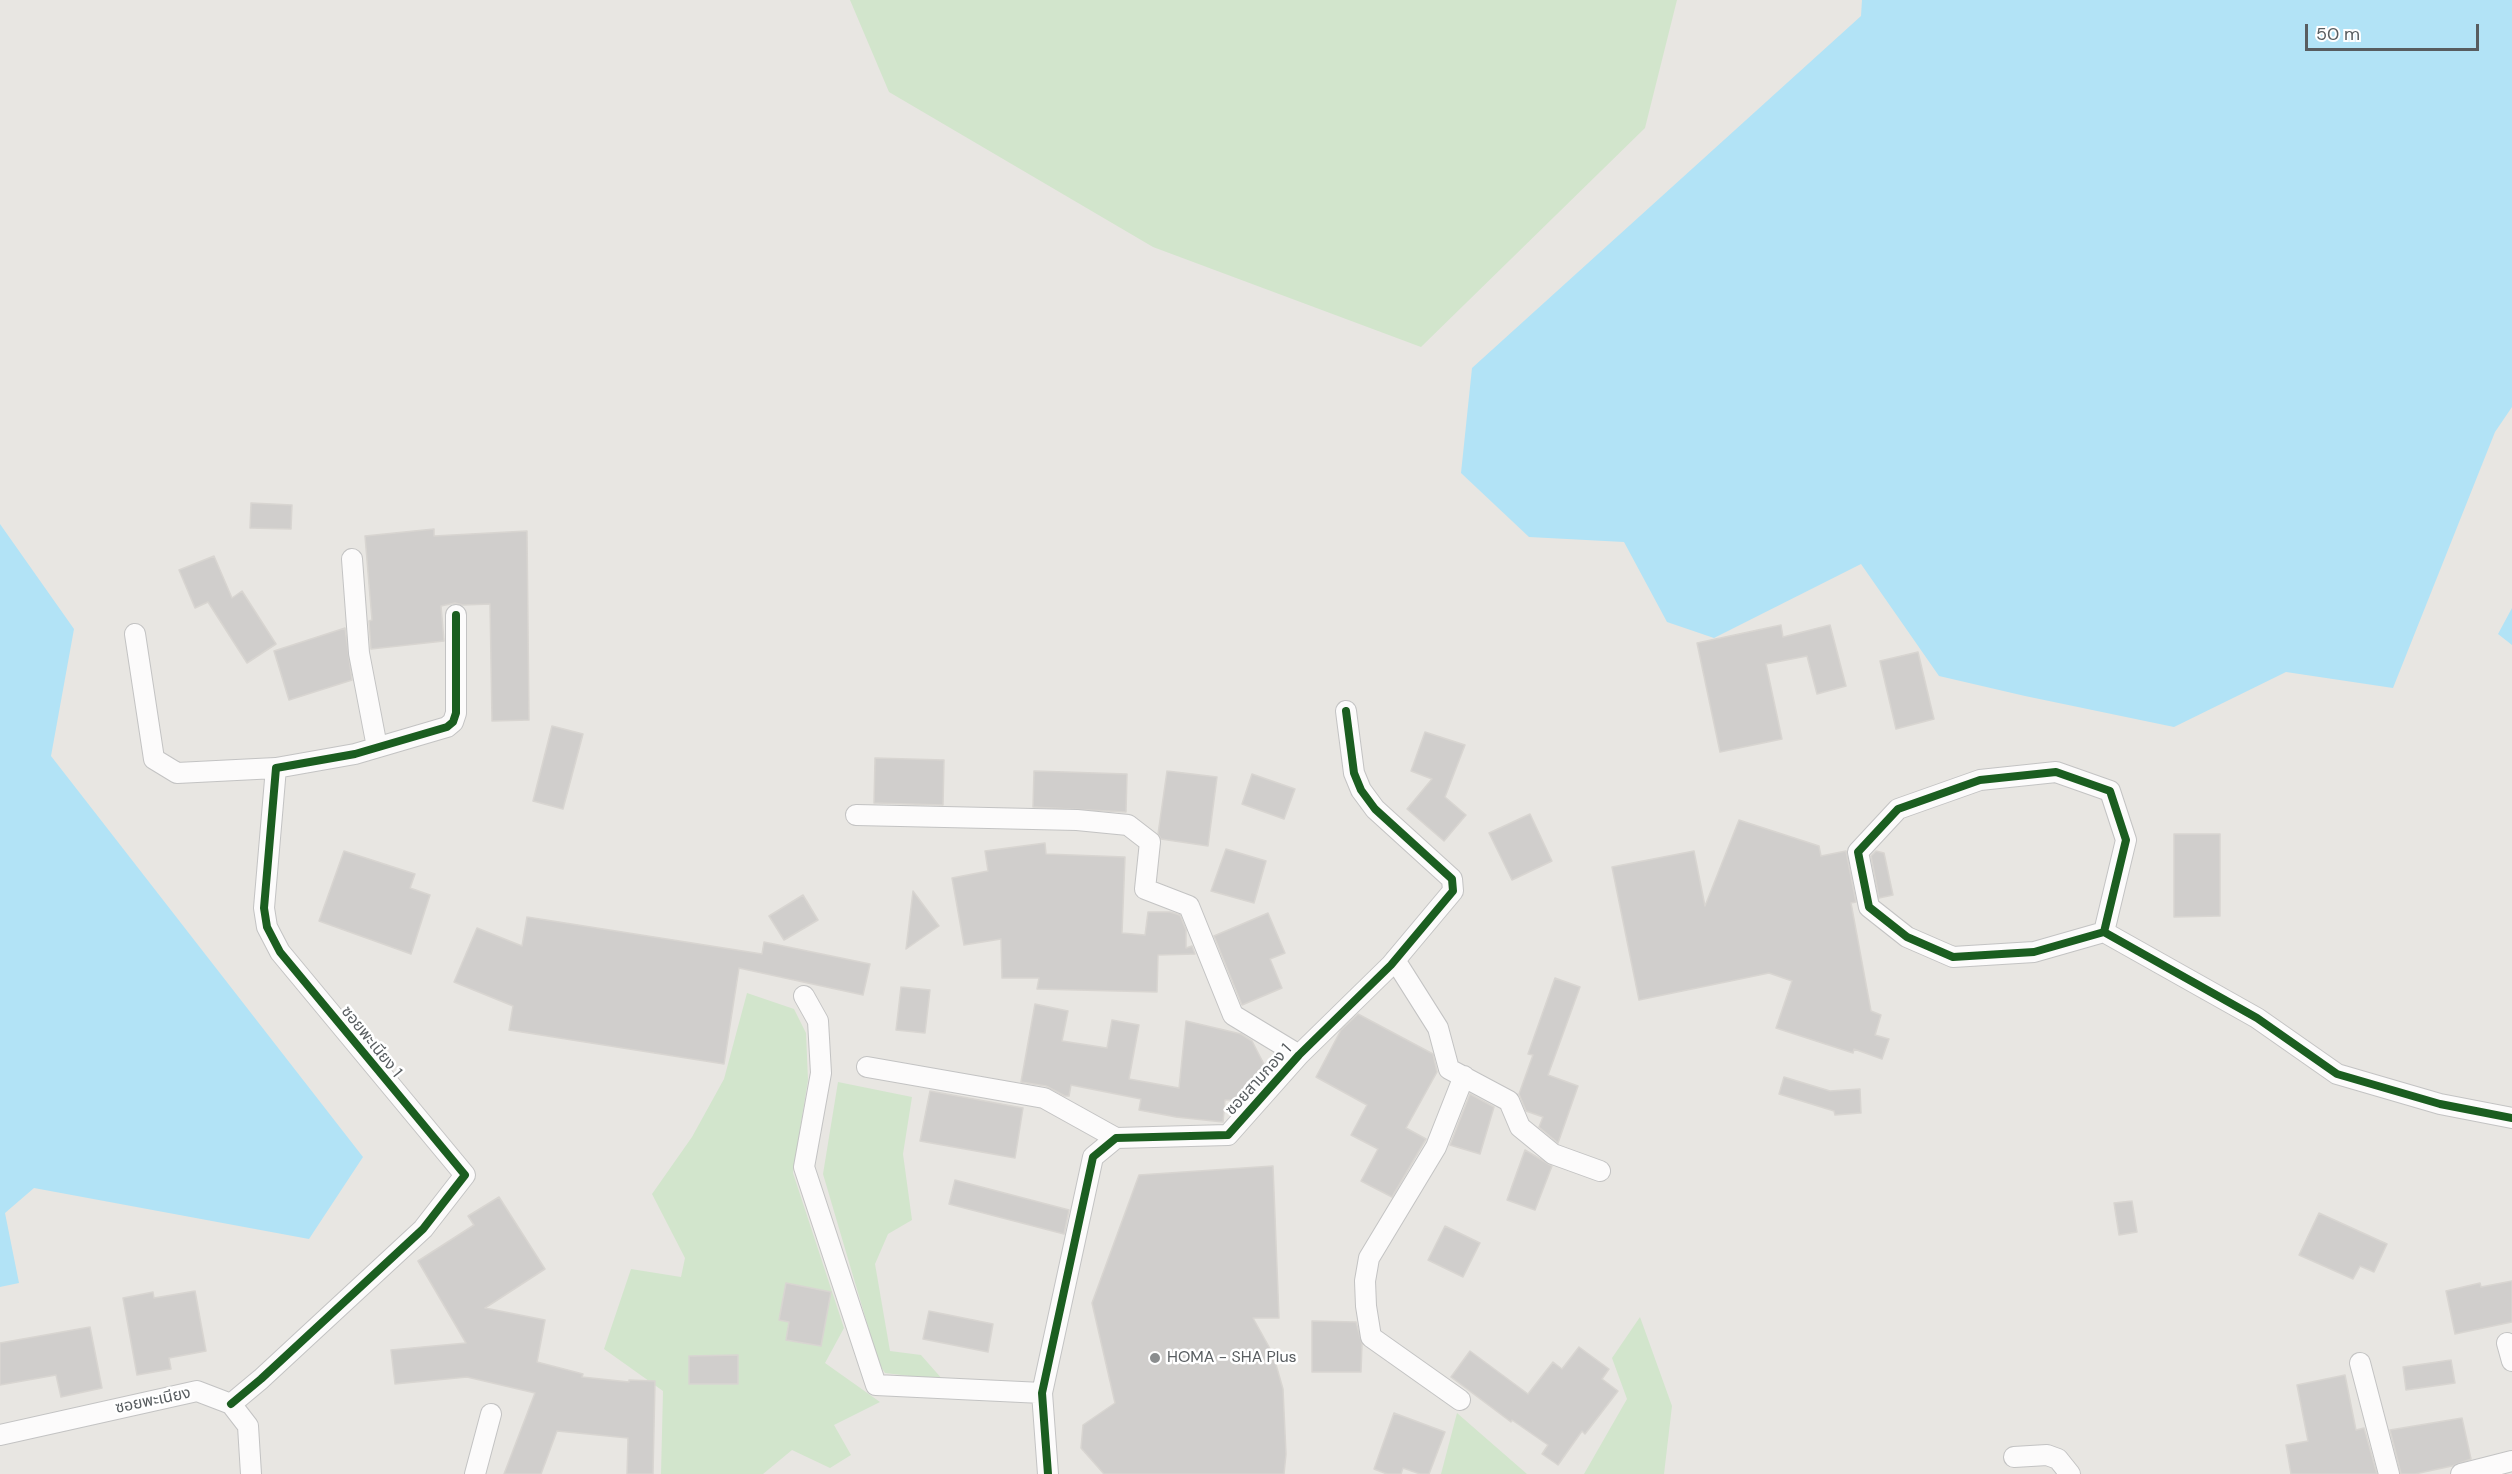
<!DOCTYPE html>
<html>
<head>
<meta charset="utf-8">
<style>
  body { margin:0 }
  #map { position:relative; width:2512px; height:1474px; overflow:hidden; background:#e8e6e2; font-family:"DM Sans",sans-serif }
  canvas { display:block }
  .scale { position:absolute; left:2305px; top:24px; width:174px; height:27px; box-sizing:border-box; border:3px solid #585d60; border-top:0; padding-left:8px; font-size:18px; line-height:21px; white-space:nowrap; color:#585d60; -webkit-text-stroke:4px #fff; paint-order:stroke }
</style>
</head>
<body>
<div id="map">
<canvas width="2512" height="1474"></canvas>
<div class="scale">50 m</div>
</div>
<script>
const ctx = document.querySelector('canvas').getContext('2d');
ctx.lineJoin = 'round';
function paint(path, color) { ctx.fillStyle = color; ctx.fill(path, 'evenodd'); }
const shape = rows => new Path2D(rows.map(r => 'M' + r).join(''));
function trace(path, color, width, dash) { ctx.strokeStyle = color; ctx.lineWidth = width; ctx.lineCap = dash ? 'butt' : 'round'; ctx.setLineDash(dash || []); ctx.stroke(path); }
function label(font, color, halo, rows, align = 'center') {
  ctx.font = font + ' "DM Sans","Noto Sans Thai",sans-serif'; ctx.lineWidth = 5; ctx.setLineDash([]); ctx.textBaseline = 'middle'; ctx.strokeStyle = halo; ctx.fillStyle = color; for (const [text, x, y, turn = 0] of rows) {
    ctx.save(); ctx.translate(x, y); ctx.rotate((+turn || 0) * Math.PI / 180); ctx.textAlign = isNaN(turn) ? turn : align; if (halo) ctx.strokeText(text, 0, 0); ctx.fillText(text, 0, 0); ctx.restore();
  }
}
paint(shape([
  [850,0,1677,0,1645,128,1421,347,1153,247,889,92],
  [747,993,794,1009,806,1033,808,1080,793,1173,844,1328,825,1363,880,1402,834,1425,851,1455,830,1468,792,1450,763,1474,661,1474,663,1391,604,1349,631,1269,681,1277,685,1258,652,1194,692,1137,724,1079],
  [838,1082,912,1097,903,1154,912,1220,888,1234,875,1264,890,1351,921,1355,943,1380,885,1373,879,1364,823,1174],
  [1640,1317,1672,1406,1664,1474,1584,1474,1627,1399,1612,1358],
  [1457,1413,1527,1474,1441,1474]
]), '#d2e5cc');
paint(shape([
  [1862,0,2512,0,2512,407,2495,432,2393,688,2286,672,2174,727,2025,696,1939,676,1861,564,1714,638,1667,622,1624,542,1529,537,1461,473,1472,368,1861,16],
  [0,524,74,629,51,756,363,1157,309,1239,34,1188,5,1213,19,1283,0,1287],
  [2512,608,2512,645,2498,634]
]), '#b2e3f6');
const building = shape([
  [251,503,292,505,291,529,250,528,251,503],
  [434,529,434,536,527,531,529,720,492,721,490,604,463,605,455,603,441,606,444,641,371,649,369,621,372,620,365,536,434,529],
  [214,556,232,598,242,591,276,644,247,663,208,602,195,608,179,570,214,556],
  [1781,625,1783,637,1830,625,1846,686,1817,694,1807,656,1766,664,1782,739,1720,752,1697,643,1781,625],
  [345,628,352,680,289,700,274,651,345,628],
  [1918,652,1934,719,1896,729,1880,661,1918,652],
  [552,726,583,734,563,809,533,801,552,726],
  [1425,732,1465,745,1445,797,1466,815,1444,841,1407,809,1432,779,1411,771,1425,732],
  [875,758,944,760,943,805,874,803,875,758],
  [1034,771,1127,774,1126,812,1033,807,1034,771],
  [1167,771,1217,777,1208,846,1161,839,1158,834,1167,771],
  [1252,774,1295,789,1284,819,1242,804,1252,774],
  [1530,814,1552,861,1512,880,1489,833,1530,814],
  [1739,820,1819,846,1821,856,1846,851,1856,902,1851,903,1871,1011,1881,1015,1875,1035,1889,1039,1882,1059,1854,1049,1853,1053,1776,1028,1792,981,1769,973,1639,1000,1612,867,1694,851,1705,906,1739,820],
  [2174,834,2220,834,2220,916,2174,917,2174,834],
  [1045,843,1046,854,1125,857,1122,933,1145,935,1148,912,1170,912,1180,915,1186,930,1186,948,1192,946,1195,954,1158,955,1157,992,1037,989,1039,978,1002,978,1001,939,964,945,952,878,988,871,985,851,1045,843],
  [1226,849,1266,861,1254,903,1211,891,1226,849],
  [344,851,415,874,410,888,430,895,411,954,319,921,344,851],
  [1876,851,1884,853,1893,895,1879,898,1871,856,1876,851],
  [913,891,939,926,906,949,913,891],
  [803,895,818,920,784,940,769,916,803,895],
  [1268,913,1285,953,1270,959,1282,988,1242,1005,1214,936,1268,913],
  [527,917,762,954,764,942,870,964,863,995,739,968,724,1064,509,1030,513,1006,454,982,477,928,522,946,527,917],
  [1555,978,1580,987,1548,1075,1578,1086,1558,1143,1539,1127,1543,1117,1526,1111,1519,1094,1533,1055,1528,1054,1555,978],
  [901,987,930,990,925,1033,896,1030,901,987],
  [1035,1004,1068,1011,1062,1041,1107,1048,1112,1020,1139,1025,1129,1079,1179,1088,1186,1021,1241,1034,1252,1041,1268,1072,1243,1100,1225,1100,1223,1122,1176,1117,1139,1110,1141,1099,1071,1085,1069,1096,1065,1096,1046,1086,1021,1082,1035,1004],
  [1358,1014,1433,1054,1437,1072,1406,1128,1426,1139,1392,1197,1361,1181,1378,1149,1351,1135,1367,1105,1316,1077,1341,1030,1358,1014],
  [1784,1077,1830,1091,1860,1089,1861,1113,1835,1115,1834,1111,1779,1094,1784,1077],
  [930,1091,1023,1108,1015,1158,920,1141,930,1091],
  [1470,1094,1494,1107,1480,1154,1450,1145,1470,1094],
  [1525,1150,1552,1166,1535,1210,1507,1200,1525,1150],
  [1273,1166,1279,1318,1253,1318,1273,1354,1283,1389,1286,1454,1284,1474,1104,1474,1081,1448,1083,1425,1115,1403,1092,1303,1139,1175,1273,1166],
  [955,1180,1069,1210,1064,1234,949,1204,955,1180],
  [499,1197,545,1269,485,1308,545,1320,537,1362,583,1374,582,1377,629,1382,629,1380,655,1381,653,1474,627,1474,628,1438,557,1431,541,1474,504,1474,535,1393,467,1377,395,1384,391,1350,466,1343,418,1261,474,1225,468,1216,499,1197],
  [2132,1201,2137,1232,2119,1235,2114,1203,2132,1201],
  [2319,1213,2387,1244,2374,1272,2360,1266,2353,1279,2299,1255,2319,1213],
  [1445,1226,1480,1243,1463,1277,1428,1260,1445,1226],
  [2512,1281,2512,1322,2455,1334,2446,1291,2480,1283,2481,1287,2512,1281],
  [786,1283,831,1292,821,1346,786,1340,789,1322,779,1320,786,1283],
  [195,1291,206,1351,169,1358,171,1369,137,1375,123,1298,153,1292,154,1298,195,1291],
  [929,1311,993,1324,988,1352,923,1339,929,1311],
  [1312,1321,1356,1322,1362,1344,1361,1372,1312,1372,1312,1321],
  [90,1327,102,1388,61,1397,56,1375,0,1385,0,1343,90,1327],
  [1579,1347,1609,1369,1602,1379,1618,1391,1585,1434,1582,1431,1558,1465,1542,1454,1548,1445,1512,1420,1511,1422,1451,1377,1470,1351,1528,1394,1553,1362,1562,1369,1579,1347],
  [738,1355,738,1384,689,1384,689,1356,738,1355],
  [2451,1360,2455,1383,2406,1390,2403,1367,2451,1360],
  [2345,1375,2356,1430,2364,1428,2377,1474,2291,1474,2286,1445,2308,1441,2297,1385,2345,1375],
  [1394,1413,1445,1432,1429,1474,1420,1474,1403,1468,1401,1474,1387,1474,1374,1469,1394,1413],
  [2462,1418,2471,1459,2452,1466,2415,1474,2401,1474,2390,1430,2462,1418]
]);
paint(building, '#d0cecc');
trace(building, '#d8d5d1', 1.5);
const minor = shape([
  [352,559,359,653,377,747],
  [135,634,154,759,177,773,276,768],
  [856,815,1077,820,1128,825,1150,842,1145,889,1189,906,1233,1015,1299,1055],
  [2104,932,2126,840,2110,791,2056,772,1980,780,1898,809,1858,852,1869,907,1907,937,1953,957,2034,952,2104,932,2257,1018,2337,1074,2440,1104,2512,1118],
  [1395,960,1438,1028,1449,1069,1509,1101,1520,1127,1553,1154,1600,1171],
  [804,996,818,1021,821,1073,804,1167,876,1385,1042,1393],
  [867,1067,1044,1098,1116,1138],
  [2507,1343,2512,1361],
  [2360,1363,2389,1474],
  [1460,1400,1371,1337,1366,1306,1365,1281,1369,1258,1436,1147,1464,1076],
  [231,1404,261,1379,423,1229,465,1175,280,952,267,927,264,908,276,768,355,754,447,727,453,722,456,713,456,615],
  [0,1435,197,1391,231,1404,248,1426,251,1474],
  [2014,1457,2047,1455,2058,1459,2070,1474],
  [475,1474,491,1414],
  [1048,1474,1042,1393,1093,1157,1116,1138,1228,1135,1299,1055,1391,965,1453,891,1452,879,1375,809,1361,790,1354,773,1346,711],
  [2461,1474,2512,1461]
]);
trace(minor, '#c3c3c3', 22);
trace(minor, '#fcfbfb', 20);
trace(shape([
  [2104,932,2126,840,2110,791,2056,772,1980,780,1898,809,1858,852,1869,907,1907,937,1953,957,2034,952,2104,932,2257,1018,2337,1074,2440,1104,2512,1118],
  [231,1404,261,1379,423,1229,465,1175,280,952,267,927,264,908,276,768,355,754,447,727,453,722,456,713,456,615],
  [1048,1474,1042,1393,1093,1157,1116,1138,1228,1135,1299,1055,1391,965,1453,891,1452,879,1375,809,1361,790,1354,773,1346,711]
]), '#1b5e20', 8);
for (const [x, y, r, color] of [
  [1155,1358,6,"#8a8d8e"]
]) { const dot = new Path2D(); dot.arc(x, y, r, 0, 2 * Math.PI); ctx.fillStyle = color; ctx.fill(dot); trace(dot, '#fff', 2); }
label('16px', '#585d60', '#fff', [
  ["ซอยพะเนียง 1",371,1042,51],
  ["ซอยสามกอง 1",1259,1080,-48],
  ["ซอยพะเนียง",153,1401,-12]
]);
label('16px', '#585d60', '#fff', [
  ["HOMA - SHA Plus",1167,1358]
], 'left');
</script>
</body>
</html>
